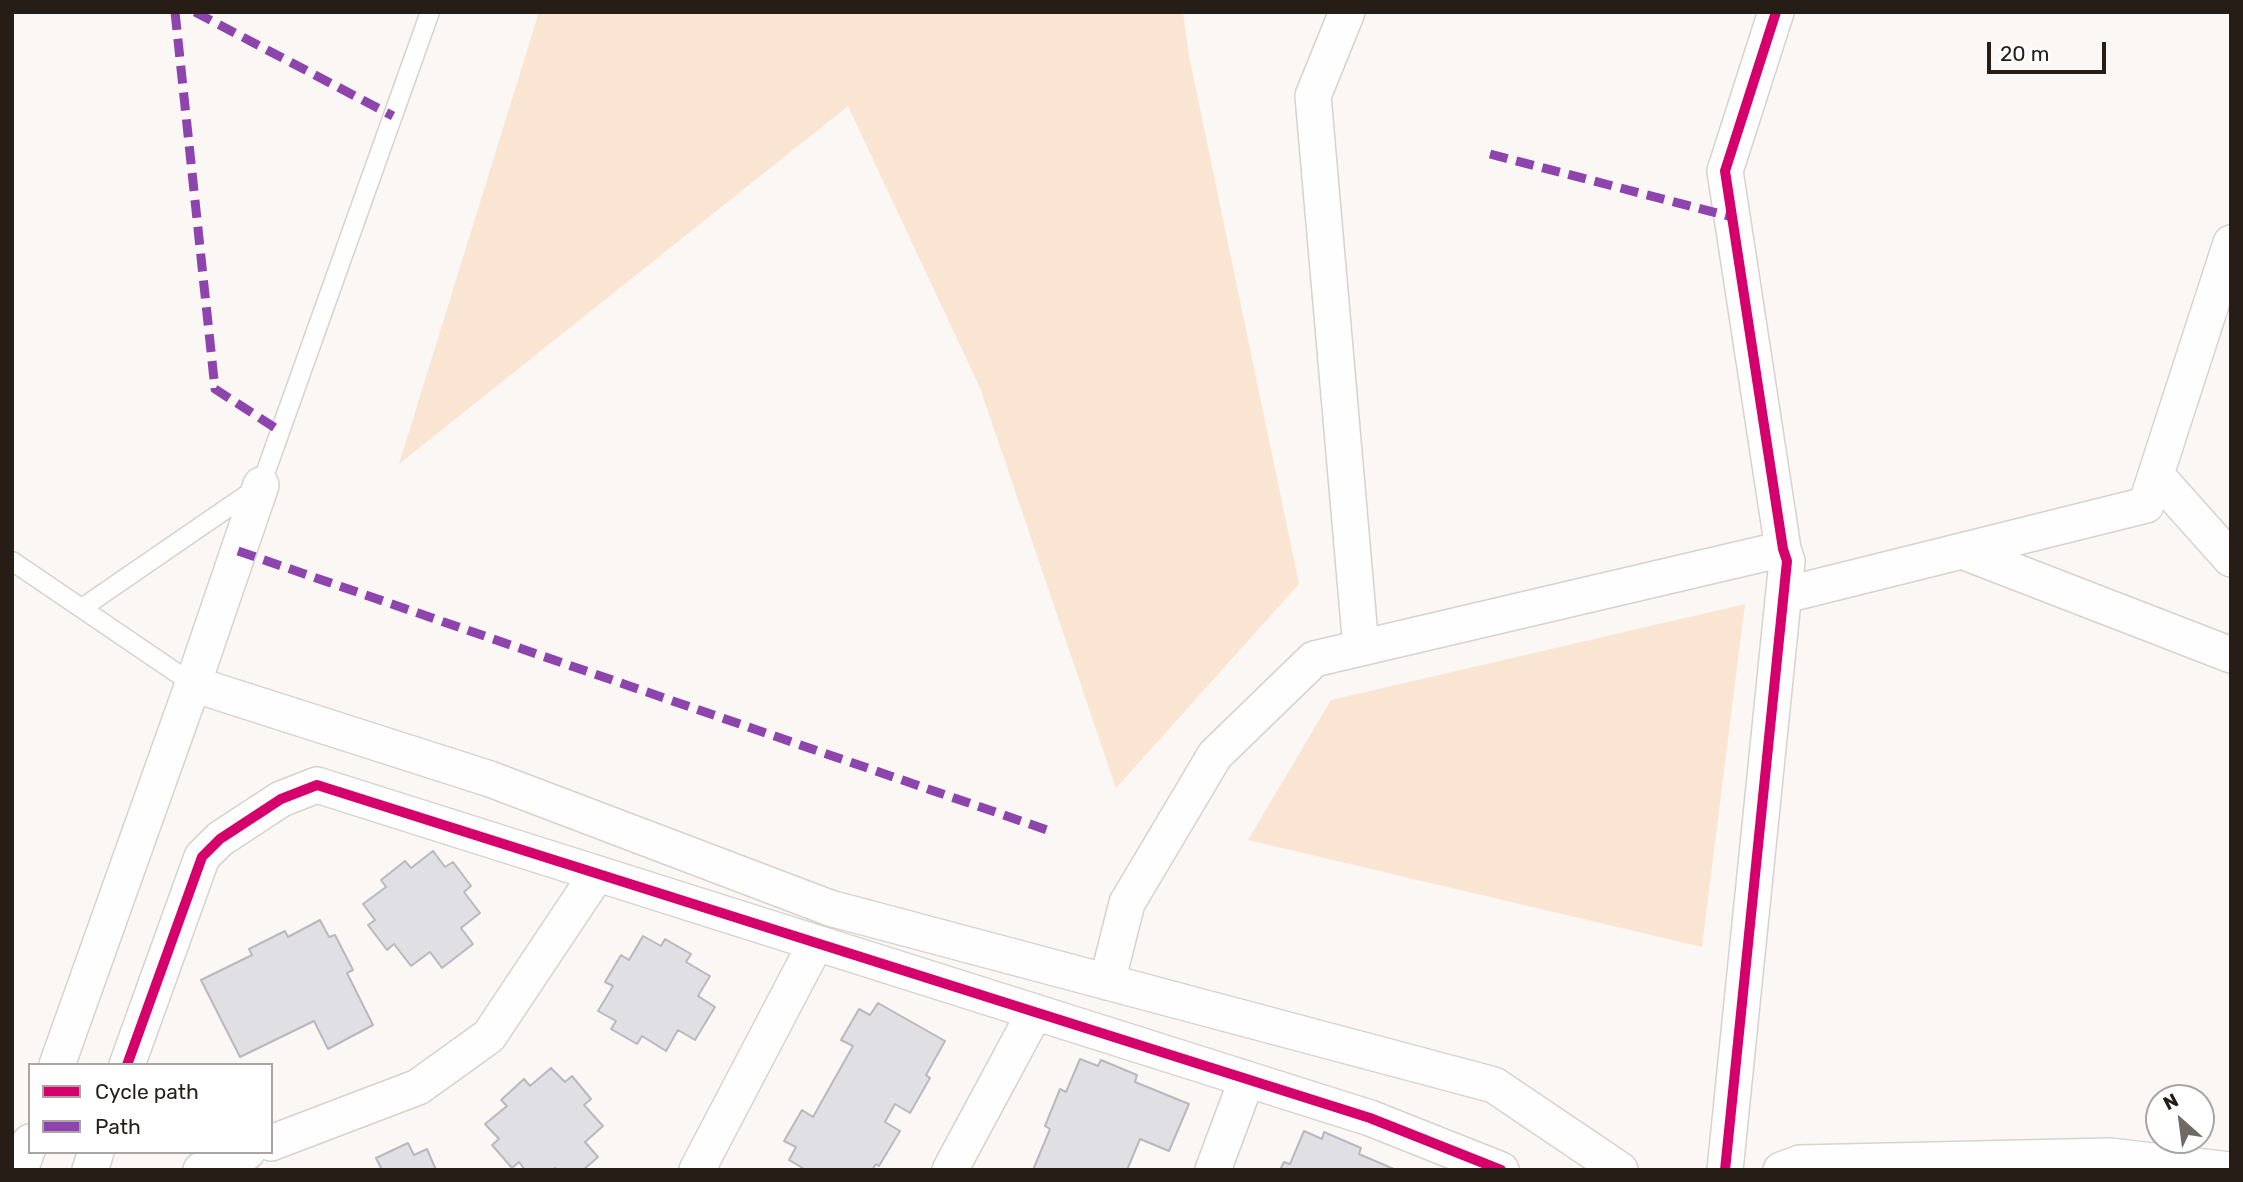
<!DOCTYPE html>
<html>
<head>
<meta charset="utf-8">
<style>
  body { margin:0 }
  #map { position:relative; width:2243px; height:1182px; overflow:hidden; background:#faf7f5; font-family:Rubik,sans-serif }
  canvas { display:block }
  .frame { position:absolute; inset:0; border:14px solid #261e16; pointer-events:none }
  .legend { position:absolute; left:28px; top:1063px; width:245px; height:91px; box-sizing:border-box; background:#fff; border:2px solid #a8a5a2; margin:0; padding:9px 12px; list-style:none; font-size:21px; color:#261e16 }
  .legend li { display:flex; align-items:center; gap:14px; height:35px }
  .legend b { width:35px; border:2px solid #a8a5a2 }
  .north { position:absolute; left:2145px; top:1084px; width:70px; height:70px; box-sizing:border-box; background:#fff; border:2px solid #a8a5a2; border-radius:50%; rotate:332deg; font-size:19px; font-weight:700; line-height:28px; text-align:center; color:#261e16 }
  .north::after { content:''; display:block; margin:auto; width:24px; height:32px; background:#706a64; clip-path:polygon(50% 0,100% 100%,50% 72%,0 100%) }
  .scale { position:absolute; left:1987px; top:42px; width:119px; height:32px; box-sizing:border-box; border:4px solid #261e16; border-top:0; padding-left:9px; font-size:21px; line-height:24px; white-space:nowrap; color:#261e16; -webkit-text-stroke:5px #fff; paint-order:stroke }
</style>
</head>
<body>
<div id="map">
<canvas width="2243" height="1182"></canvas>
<div class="frame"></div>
<ul class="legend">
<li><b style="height:9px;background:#d6006c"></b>Cycle path</li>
<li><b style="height:9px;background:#8e44ad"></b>Path</li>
</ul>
<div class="north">N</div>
<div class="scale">20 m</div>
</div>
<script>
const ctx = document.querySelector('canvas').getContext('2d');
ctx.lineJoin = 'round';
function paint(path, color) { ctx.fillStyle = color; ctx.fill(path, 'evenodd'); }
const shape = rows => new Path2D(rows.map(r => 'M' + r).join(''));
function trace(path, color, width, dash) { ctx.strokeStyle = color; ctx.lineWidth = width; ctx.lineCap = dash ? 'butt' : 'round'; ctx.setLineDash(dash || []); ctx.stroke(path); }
paint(shape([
  [539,12,1183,12,1189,56,1299,584,1116,788,980,388,848,106,399,464],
  [1745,604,1702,947,1248,840,1331,700]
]), '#fae5d3');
const building = shape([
  [433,851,445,867,453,862,471,886,464,892,480,913,461,928,473,944,442,968,430,952,411,966,394,944,387,950,368,925,375,920,363,904,386,887,381,880,405,861,411,868,433,851],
  [320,920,329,937,335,935,353,970,347,973,373,1025,328,1049,314,1021,240,1057,201,980,252,955,249,949,285,931,288,937,320,920],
  [643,936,661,946,665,939,691,954,686,962,710,976,698,996,715,1007,695,1040,678,1030,666,1051,642,1036,637,1044,611,1029,616,1021,598,1011,613,986,605,982,621,955,629,960,643,936],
  [878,1003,945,1041,926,1075,930,1078,910,1113,895,1104,885,1122,900,1131,879,1166,876,1164,872,1170,806,1170,789,1160,796,1147,784,1141,802,1110,813,1117,853,1046,841,1040,859,1009,870,1015,878,1003],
  [1080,1059,1098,1066,1101,1060,1137,1075,1135,1082,1189,1104,1169,1151,1140,1139,1127,1170,1033,1170,1050,1129,1045,1126,1060,1089,1066,1092,1080,1059],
  [551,1068,565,1082,572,1076,591,1099,584,1105,603,1126,585,1142,598,1157,583,1170,557,1170,555,1168,552,1170,525,1170,519,1162,512,1168,492,1145,499,1139,485,1124,507,1106,501,1100,524,1079,530,1086,551,1068],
  [1304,1131,1322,1139,1324,1132,1361,1148,1359,1154,1396,1170,1280,1170,1284,1162,1290,1164,1304,1131],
  [408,1143,414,1155,427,1149,436,1170,382,1170,376,1158,408,1143]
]);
paint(building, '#e0dfe3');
trace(building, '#b9b8bc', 2);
const lane = shape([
  [12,561,193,684],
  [82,608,261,485,430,12]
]);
const street = shape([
  [1347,12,1313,96,1361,648],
  [2156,475,2231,559],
  [1962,551,2231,655],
  [1785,595,2146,505,2231,243],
  [193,684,490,779,830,908,1494,1085,1620,1170],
  [1107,982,1127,903,1215,755,1314,659,1783,549],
  [57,1065,193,684,261,485],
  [127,1065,202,857,220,839,281,799,317,785,1370,1118,1501,1170],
  [271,1143,418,1087,489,1036,597,874],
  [20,1170,30,1142],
  [90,1170,96,1152],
  [201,1170,247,1152],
  [697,1170,816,943],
  [950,1170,1035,1012],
  [1213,1170,1247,1079],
  [1725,1170,1787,561,1783,549,1725,171,1776,12],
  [1781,1170,1800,1163,2110,1156,2230,1170]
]);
trace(lane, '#d8d2cd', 21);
trace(street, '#d8d2cd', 38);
trace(lane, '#fefefe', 18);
trace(street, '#fefefe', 35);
trace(shape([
  [175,12,215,389,280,431],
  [195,12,393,116],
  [1490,154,1732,217],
  [238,551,1050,831]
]), '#8e44ad', 9, [18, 9]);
trace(shape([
  [127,1065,202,857,220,839,281,799,317,785,1370,1118,1501,1170],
  [1725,1170,1787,561,1783,549,1725,171,1776,12]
]), '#d6006c', 10);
</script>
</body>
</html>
